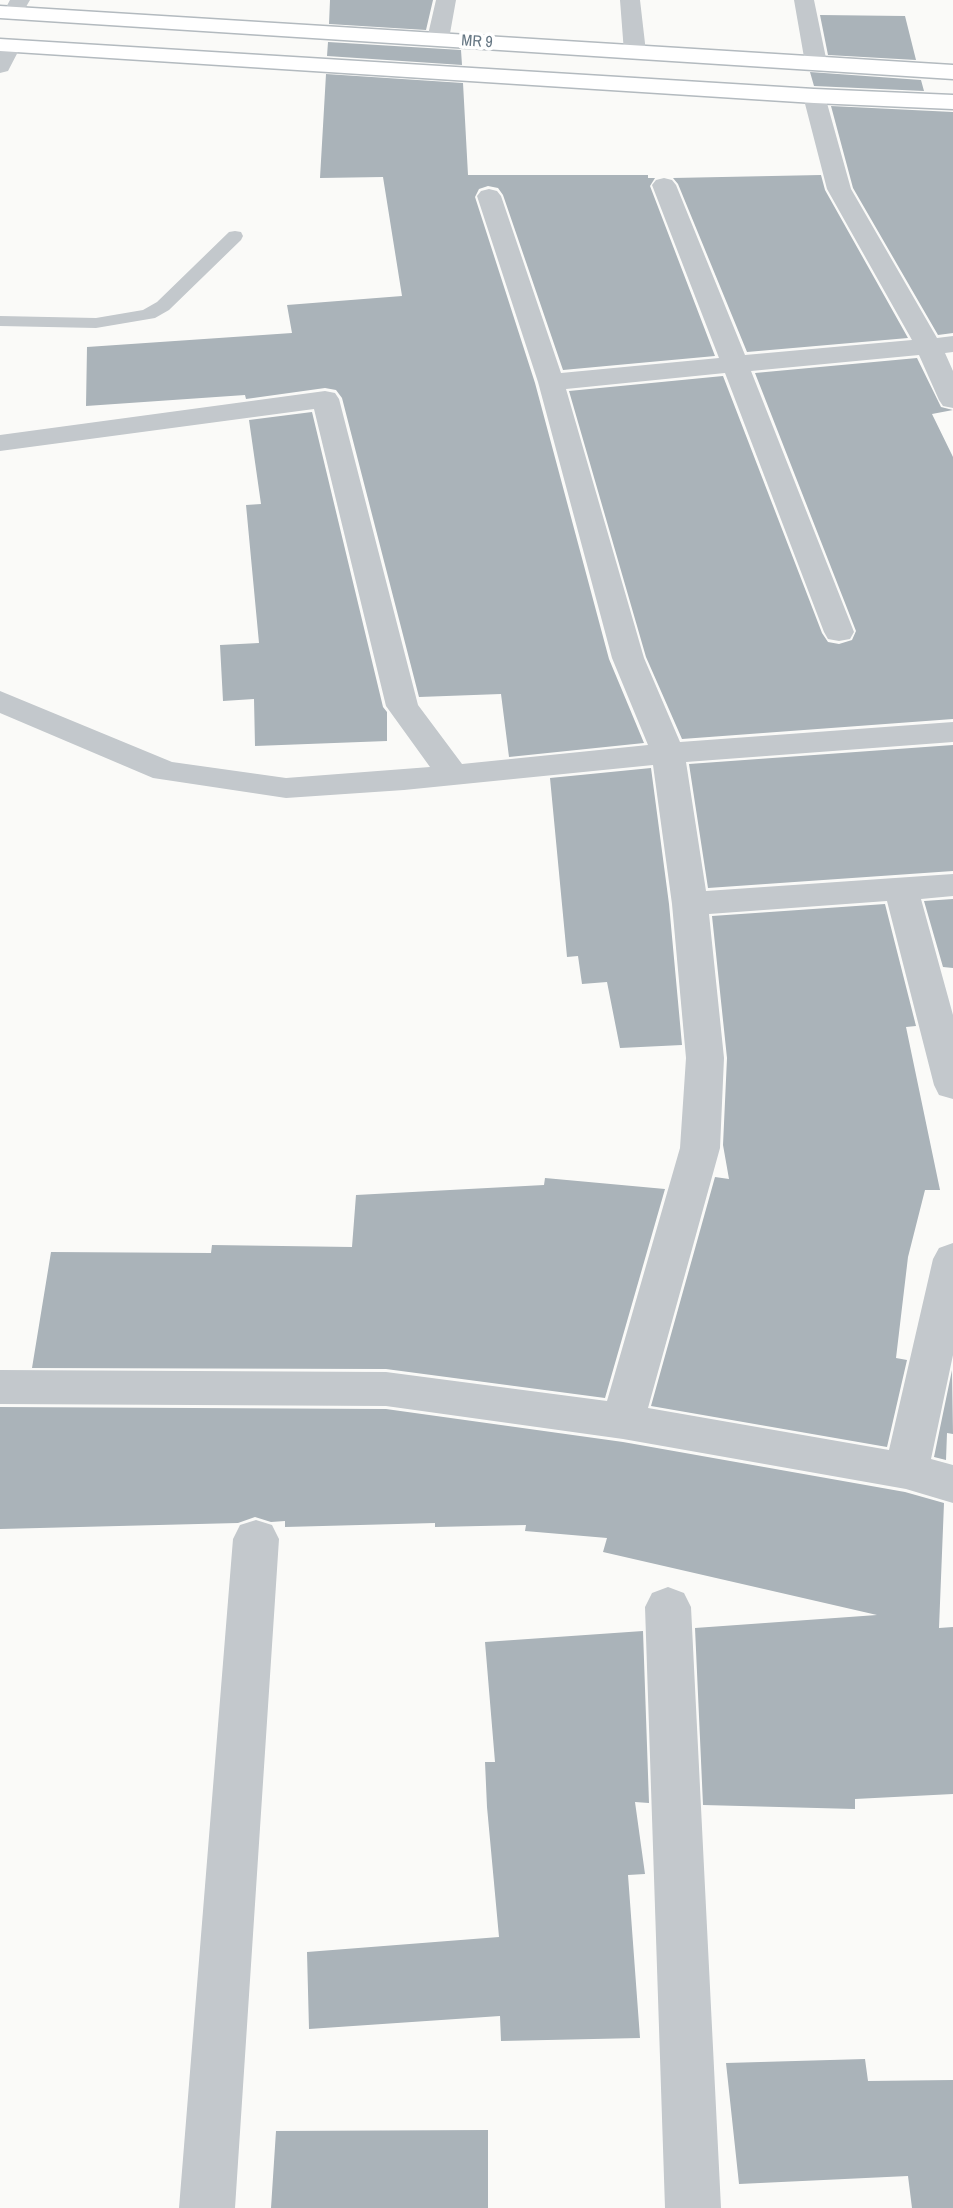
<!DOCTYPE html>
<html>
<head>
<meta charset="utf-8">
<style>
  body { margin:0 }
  canvas { display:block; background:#fafaf8 }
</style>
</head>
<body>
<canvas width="953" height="2208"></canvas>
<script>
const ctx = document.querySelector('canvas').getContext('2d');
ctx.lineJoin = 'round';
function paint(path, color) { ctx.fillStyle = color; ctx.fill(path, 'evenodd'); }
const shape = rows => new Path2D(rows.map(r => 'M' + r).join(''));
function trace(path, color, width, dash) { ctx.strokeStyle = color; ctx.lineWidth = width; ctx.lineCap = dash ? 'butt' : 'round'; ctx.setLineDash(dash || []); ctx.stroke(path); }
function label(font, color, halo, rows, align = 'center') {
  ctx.font = font + ' "Archivo Narrow",sans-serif'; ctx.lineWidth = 7; ctx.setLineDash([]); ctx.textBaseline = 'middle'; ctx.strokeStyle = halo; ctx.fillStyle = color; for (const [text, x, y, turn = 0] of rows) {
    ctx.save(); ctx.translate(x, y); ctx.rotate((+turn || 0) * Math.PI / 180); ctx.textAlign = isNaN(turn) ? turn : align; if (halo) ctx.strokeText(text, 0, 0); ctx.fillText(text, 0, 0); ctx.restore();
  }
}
paint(shape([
  [330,0,433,0,426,30,329,24],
  [820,15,905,16,916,60,828,55],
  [328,42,461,50,462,65,327,56],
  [810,72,921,80,924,91,814,86],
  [326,74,463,83,468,175,648,175,648,178,655,178,650,186,715,356,563,370,503,195,498,188,488,186,479,189,475,197,535,383,609,659,644,743,509,757,501,694,419,697,342,398,336,390,325,388,246,399,245,395,86,406,87,347,292,333,287,305,402,296,383,177,320,178],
  [831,106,953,112,953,333,938,335,853,188],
  [821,175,825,190,908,338,747,352,678,184,673,178],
  [917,358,941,407,953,410,932,414,953,457,953,719,682,739,646,657,569,391,723,376,822,633,828,642,839,644,852,640,856,631,755,373],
  [312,412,383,707,387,712,387,741,255,746,254,699,223,701,220,645,259,643,246,505,261,504,249,420],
  [953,745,953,871,708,888,689,764],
  [651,768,669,904,682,1045,620,1048,607,982,582,984,578,956,567,957,550,778],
  [953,899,953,968,943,967,924,901],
  [885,904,916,1026,906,1027,940,1190,925,1190,908,1257,896,1358,907,1360,887,1447,651,1406,715,1177,729,1179,723,1145,727,1058,712,916],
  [545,1178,665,1189,605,1398,386,1369,32,1368,51,1252,211,1253,212,1245,352,1247,356,1195,544,1185],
  [952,1370,953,1434,947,1433,946,1460,934,1457],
  [0,1407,386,1409,623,1442,905,1492,944,1503,939,1628,953,1627,953,1794,855,1799,855,1809,703,1805,695,1628,877,1615,603,1552,607,1538,525,1531,526,1525,435,1527,435,1523,285,1527,285,1521,271,1522,255,1517,238,1523,0,1529],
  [643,1631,649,1803,635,1802,645,1874,628,1875,640,2038,501,2041,500,2016,309,2029,307,1952,499,1937,487,1807,485,1762,495,1762,485,1642],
  [865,2059,868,2081,953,2080,953,2208,912,2208,908,2176,739,2184,726,2063],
  [488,2130,488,2208,271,2208,276,2131]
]), '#aab3b9');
const secondary = shape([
  [0,6,953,65,953,79,0,18,0,6],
  [0,39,814,89,953,95,953,109,814,103,0,51,0,39]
]);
trace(secondary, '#b3babf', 3);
paint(shape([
  [235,231,241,232,243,236,241,240,169,310,155,318,96,328,0,326,0,316,96,318,143,310,157,302,229,232,235,231]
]), '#c3c8cc');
paint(shape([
  [436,0,456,0,449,39,446,44,438,45,430,44,427,39,436,0],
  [620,0,640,0,646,52,643,57,627,57,624,52,620,0],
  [794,0,814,0,827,63,824,68,808,68,805,63,794,0],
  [814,89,822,91,825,96,851,189,937,338,953,336,953,352,945,353,953,371,953,408,943,406,939,400,919,355,751,371,854,632,850,639,839,641,828,639,824,632,725,373,566,389,644,658,680,742,953,722,953,742,686,762,706,891,953,874,953,896,921,899,953,1015,953,1099,939,1095,934,1085,887,901,709,914,724,1058,720,1148,648,1408,889,1450,933,1259,939,1248,953,1243,953,1355,931,1459,953,1465,953,1503,906,1489,623,1439,386,1406,0,1404,0,1370,386,1372,607,1401,680,1148,686,1058,672,904,653,765,404,790,286,798,153,778,0,713,0,691,172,762,286,778,430,767,386,706,314,409,0,451,0,435,325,391,335,393,339,399,418,705,462,764,648,745,612,658,538,382,477,196,481,191,489,189,497,191,501,196,561,373,719,358,652,185,656,180,664,178,672,180,676,185,745,355,912,340,827,189,803,96,806,91,814,89],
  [256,1520,272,1525,279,1539,235,2208,179,2208,233,1539,240,1525,256,1520],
  [668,1587,684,1593,691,1607,721,2208,665,2208,645,1607,652,1593,668,1587]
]), '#c3c8cc');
paint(shape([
  [10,0,30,0,20,17,13,19,6,17,3,13,10,0],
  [10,40,18,41,21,46,8,71,0,73,0,45,10,40]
]), '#c3c8cc');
paint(secondary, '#fff');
label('16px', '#657683', '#fff', [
  ["MR 9",477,42,4]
]);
</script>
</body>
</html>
